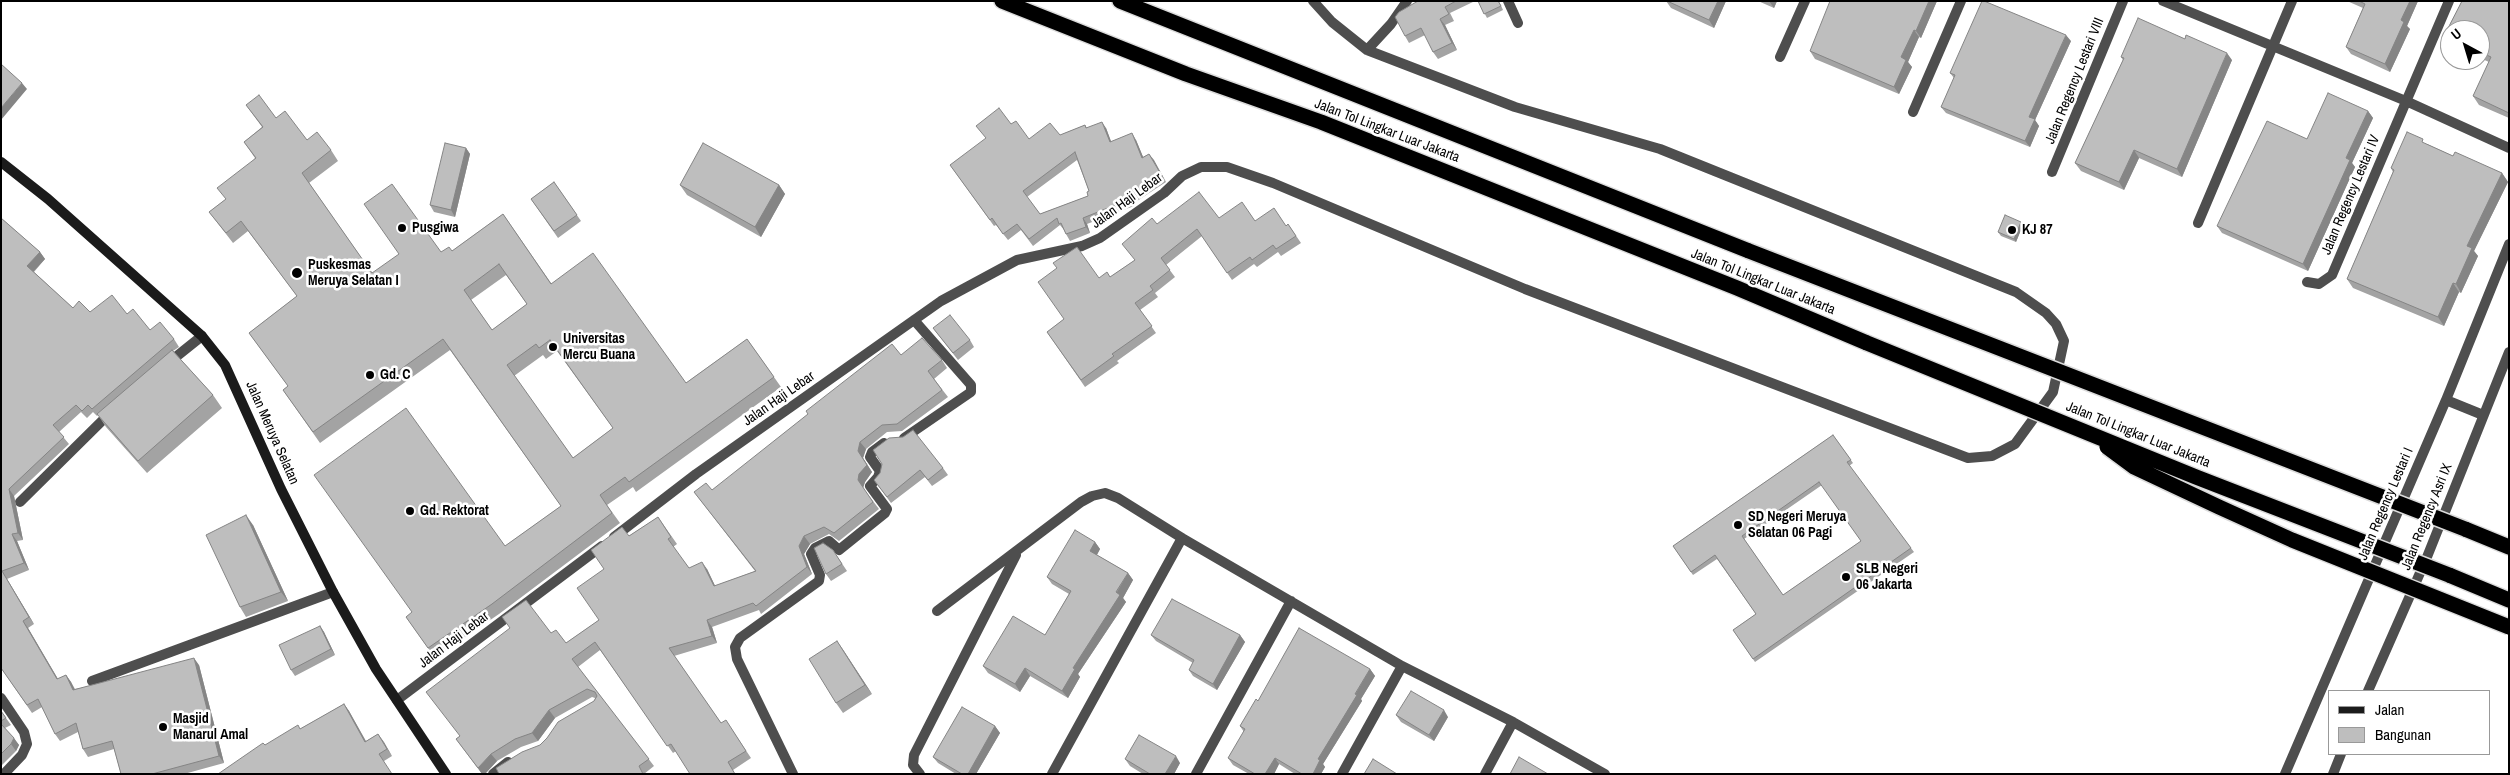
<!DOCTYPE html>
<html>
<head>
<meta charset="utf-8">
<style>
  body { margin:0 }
  #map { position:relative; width:2510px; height:775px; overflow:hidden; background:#fff; font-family:"Archivo Narrow",sans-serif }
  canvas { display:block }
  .frame { position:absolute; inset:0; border:2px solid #000; pointer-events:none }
  .legend { position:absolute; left:2328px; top:690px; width:162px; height:65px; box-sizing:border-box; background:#fff; border:1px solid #999; margin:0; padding:6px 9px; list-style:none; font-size:15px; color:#000 }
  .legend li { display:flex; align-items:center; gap:10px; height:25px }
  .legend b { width:25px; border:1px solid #999 }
  .north { position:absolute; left:2440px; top:20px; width:50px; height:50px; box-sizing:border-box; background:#fff; border:1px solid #999; border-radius:50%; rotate:321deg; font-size:14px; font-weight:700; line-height:20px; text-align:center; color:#000 }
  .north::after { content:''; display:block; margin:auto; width:18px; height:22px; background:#000; clip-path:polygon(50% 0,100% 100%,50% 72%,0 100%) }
</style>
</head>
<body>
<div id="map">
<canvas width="2510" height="775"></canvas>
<div class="frame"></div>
<ul class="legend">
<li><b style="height:6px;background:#1b1b1b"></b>Jalan</li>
<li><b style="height:14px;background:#bebebe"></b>Bangunan</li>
</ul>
<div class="north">U</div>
</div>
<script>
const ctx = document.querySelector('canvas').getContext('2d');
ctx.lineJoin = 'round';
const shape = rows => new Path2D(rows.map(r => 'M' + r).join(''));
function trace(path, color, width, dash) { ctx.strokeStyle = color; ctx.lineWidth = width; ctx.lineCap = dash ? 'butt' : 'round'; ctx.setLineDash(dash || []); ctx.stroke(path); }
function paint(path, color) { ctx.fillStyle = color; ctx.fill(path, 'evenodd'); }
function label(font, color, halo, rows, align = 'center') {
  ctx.font = font + ' "Archivo Narrow",sans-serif'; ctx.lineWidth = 5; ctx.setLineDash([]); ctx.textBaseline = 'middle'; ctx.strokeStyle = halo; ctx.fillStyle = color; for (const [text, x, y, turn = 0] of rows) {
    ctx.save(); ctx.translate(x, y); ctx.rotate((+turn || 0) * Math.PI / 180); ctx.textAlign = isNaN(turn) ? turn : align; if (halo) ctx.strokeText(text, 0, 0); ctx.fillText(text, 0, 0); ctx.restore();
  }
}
const motorway = shape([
  [1002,1,1186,74,1321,122,1737,288,1867,343],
  [1120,1,1749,251],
  [2465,529,2509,547],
  [2449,575,2509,600]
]);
trace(motorway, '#dbdbdb', 18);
trace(shape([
  [1508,1,1518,23],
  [2163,1,2406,101,2509,148],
  [1367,50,1391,24,1407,1],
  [1780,57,1805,1],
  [1913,112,1961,1],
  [2052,172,2123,1],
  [2198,223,2292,1],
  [2307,282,2319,284,2332,275,2449,1],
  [167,364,202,336],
  [2446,400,2483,415],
  [904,438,971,392,971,385,914,320],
  [20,502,111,412],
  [614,537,696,474,941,301,1017,260,1082,246,1100,238,1164,193,1182,176,1201,167,1227,167,1273,183,1525,289,1968,458,1992,456,2015,444,2053,392,2064,341,2056,324,2046,313,2016,292,1660,149,1515,107,1367,50,1332,22,1313,1],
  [937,611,1081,502,1092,496,1105,493,1118,498,1182,538,1402,666,1513,722,1605,774],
  [92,681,333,592],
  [2368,691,2427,557,2509,352],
  [1,698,24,732,27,744,22,755,4,774],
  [397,700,602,546],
  [493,774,508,762],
  [793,774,737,659,735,647,740,638,819,581,820,575,811,554,815,548,829,541,839,550,885,513,887,509,870,486,878,477,880,471,870,457,872,452,884,443],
  [920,774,913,765,914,755,1016,555],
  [1052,774,1182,538],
  [1196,774,1291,601],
  [1342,774,1402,666],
  [1485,774,1513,722],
  [2285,774,2446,400,2509,244],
  [2333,774,2341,754]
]), '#4e4e4e', 10);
trace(shape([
  [1,162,48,199,202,336,225,365,281,489,333,592,376,669,446,774]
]), '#1b1b1b', 10);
trace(motorway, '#000', 15);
const motorwayBridge = shape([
  [1749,251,2465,529],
  [1867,343,2196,477,2449,575],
  [2107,447,2134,467,2219,507,2292,540,2509,627]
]);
trace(motorwayBridge, '#dbdbdb', 18, []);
trace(motorwayBridge, '#000', 15);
paint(shape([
  [1418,1,1475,1,1450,13,1454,21,1445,25,1457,50,1438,59,1433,52,1425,35,1409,43,1405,36],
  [1478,1,1499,1,1503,10,1487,18],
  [1666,1,1726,1,1714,28,1671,8],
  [1758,1,1777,1,1774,8],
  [1937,1,1921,38,1919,37,1908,62,1912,67,1899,94,1815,59,1810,51],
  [2347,1,2418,1,2407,26,2410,29,2390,72,2351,54,2346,47,2363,8],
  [2462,1,2509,1,2509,118,2479,105,2473,96,2489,62,2480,58,2480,30,2450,30,2450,45,2444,36],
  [2071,41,2035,120,2039,126,2030,147,1946,113,1941,107,1954,78,1950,73],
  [2121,57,2232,60,2182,177,2139,158,2124,190,2081,171,2075,163,2123,60],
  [246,105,276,118,307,140,331,150,338,161,309,183,372,273,441,252,452,251,503,214,551,283,686,383,747,339,781,387,636,492,633,487,607,505,620,523,499,614,435,658,406,617,561,506,450,350,320,443,283,390,288,386,249,333,297,296,248,231,233,243,209,212,226,199,255,158,244,142,262,127],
  [506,275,527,304,492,330,471,300],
  [557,351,613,428,573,458,514,376,543,355,546,359],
  [2368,111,2373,118,2352,163,2355,167,2308,271,2222,233,2217,226,2307,139],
  [1011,124,1029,139,1060,135,1085,125,1087,128,1106,128,1111,142,1136,140,1143,157,1149,154,1166,182,1134,203,1134,206,1087,224,1090,233,1070,241,1066,234,1064,230,1060,225,1033,246,1021,230,1008,240,996,225,994,226,950,165],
  [1077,160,1089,191,1088,196,1040,214,1027,197],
  [2427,144,2453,156,2502,173,2508,182,2474,251,2478,256,2461,293,2459,292,2444,326,2353,288,2347,279,2393,172,2391,168],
  [466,148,470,154,455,217,434,212,430,205],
  [554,182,581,221,558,238,531,199],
  [680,185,779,185,785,194,761,237,687,195],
  [1,218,40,252,45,259,34,272,73,308,90,312,127,314,150,330,174,339,179,347,173,351,213,395,222,408,147,473,106,427,98,415,97,416,93,412,87,418,81,412,59,432,69,444,14,496,23,540,17,541,29,570,7,579,34,624,28,628,58,679,66,675,71,682,75,689,199,665,224,763,184,774,121,774,114,749,88,757,83,749,78,732,60,741,55,734,42,707,32,713,1,668],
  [1219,218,1255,221,1286,226,1288,224,1301,243,1281,256,1278,252,1257,267,1254,264,1232,280,1202,236,1166,265,1175,277,1155,293,1158,297,1140,310,1156,333,1117,361,1119,363,1085,387,1047,332,1064,319,1099,278,1110,277,1135,260,1157,224],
  [2021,222,2023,225,2016,242,2001,236,1998,232],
  [933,328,970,340,974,347,958,360],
  [901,355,942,360,947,368,934,379,948,397,902,431,887,432,866,449,863,458,872,472,865,482,863,488,879,509,839,541,829,534,810,544,804,554,812,574,761,614,759,610,712,627,717,643,674,656,721,723,731,728,751,758,733,770,676,751,673,753,600,650,578,667,654,766,644,774,540,745,594,701,595,698,592,697,555,718,538,741,521,747,497,761,485,774,482,774,456,739,460,736,551,633,566,643,599,620,604,569,629,536,658,517,677,544,673,547,689,568,707,569,715,586,755,571,694,492,712,490],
  [1833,435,1853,463,1849,466,1914,552,1755,662,1733,630,1756,614,1717,559,1693,575,1673,546],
  [1822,485,1861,541,1783,595,1744,539],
  [943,468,948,475,932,486,925,477,891,503,874,480,880,473],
  [253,525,288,601,246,617,240,607],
  [1095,542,1100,549,1097,555,1128,573,1133,580,1123,598,1126,602,1078,674,1080,677,1068,698,1030,676,1020,692,988,673,983,666,1045,635,1069,594,1052,584,1047,577],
  [833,550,847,571,831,581,826,574],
  [320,626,324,632,335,655,295,676,291,670],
  [1151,635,1240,635,1245,642,1217,690,1193,676,1189,670,1193,663,1156,641],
  [837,641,872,694,843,713,836,703],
  [1370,669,1375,676,1361,699,1362,701,1323,764,1325,767,1321,774,1295,774,1279,764,1274,774,1249,774,1233,765,1228,758,1244,732,1240,726,1258,701],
  [344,704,349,711,366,741,378,734,392,756,384,761,265,745,300,729],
  [1,711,11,725,5,728,19,745,16,751,1,766],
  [1396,715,1448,717,1434,741,1401,722],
  [995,726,1000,733,976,774,956,774,938,763,933,757],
  [1125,759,1180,763,1174,774,1143,774,1130,766]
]), '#a3a3a3');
paint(shape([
  [1718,1,1726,1,1714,28,1709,20],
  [1769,1,1777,1,1774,8],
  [1929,1,1937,1,1921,38,1916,31],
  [2410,1,2418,1,2407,26,2410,29,2390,72,2385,64,2401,20],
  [1440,19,1445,25,1457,50,1452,43],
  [1914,30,1919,37,1908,62,1912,67,1899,94,1894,87,1901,57],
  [2066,35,2071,41,2035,120,2039,126,2030,147,2025,141,2029,117],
  [2227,53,2232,60,2182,177,2177,169],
  [22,83,27,89,1,120,1,108],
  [2368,111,2373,118,2352,163,2355,167,2308,271,2303,264,2346,158],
  [1102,122,1106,128,1114,149,1110,142],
  [1132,133,1136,140,1146,164,1142,158],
  [466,148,470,154,455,217,451,210],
  [2134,150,2139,158,2124,190,2119,182],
  [1149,154,1154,160,1166,182,1162,176],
  [2502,173,2508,182,2474,251,2478,256,2461,293,2456,284,2467,246],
  [779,185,785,194,761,237,755,227],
  [1083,218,1087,224,1090,233,1086,227],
  [2021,222,2023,225,2016,242,2014,239],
  [40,252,45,259,32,273,27,266],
  [2453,283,2459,292,2444,326,2438,317],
  [860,442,866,449,863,458,872,472,865,482,863,488,858,480,858,451],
  [9,489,14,496,23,540,18,533],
  [246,515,253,525,288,601,281,592],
  [12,534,17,541,29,570,24,563],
  [804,536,810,544,804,554,812,574,807,567,799,546],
  [1095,542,1100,549,1095,558,1090,551],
  [702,562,707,569,719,594,714,586],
  [2,571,7,579,34,624,29,617],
  [1128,573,1133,580,1123,598,1126,602,1078,674,1080,677,1068,698,1062,691,1073,668],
  [707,620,712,627,717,643,712,636],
  [23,621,28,628,62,686,57,679],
  [320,626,324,632,335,655,331,649],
  [1240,635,1245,642,1217,690,1213,684],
  [837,641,844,651,872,694,865,685],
  [194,658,199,665,224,763,219,756],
  [1025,668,1030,676,1020,692,1015,684],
  [1370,669,1375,676,1361,699,1362,701,1323,764,1325,767,1321,774,1313,774,1318,759],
  [66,675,71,682,78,697,73,690],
  [344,704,349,711,370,749,365,742],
  [549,710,555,718,538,741,532,733],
  [1444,710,1448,717,1434,741,1429,735],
  [995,726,1000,733,976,774,968,774],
  [378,734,384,742,392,756,387,749],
  [14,738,19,745,16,751,11,744],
  [491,754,497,761,485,774,482,774,478,768],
  [1176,756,1180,763,1174,774,1165,774],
  [1275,758,1279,764,1274,774,1265,774]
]), '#858585');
const building = shape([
  [1418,1,1456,1,1445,7,1449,14,1440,19,1452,43,1433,52,1421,28,1405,36,1395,17,1399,12,1418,1],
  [1478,1,1498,1,1501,6,1484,14,1478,1],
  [1667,1,1718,1,1709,20,1667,1],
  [1830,1,1929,1,1916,31,1914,30,1901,57,1906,60,1894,87,1810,51,1830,1],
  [1982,1,1984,1,2066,35,2029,117,2035,119,2025,141,1941,107,1955,75,1950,73,1982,1],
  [2359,1,2410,1,2401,20,2404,22,2385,64,2346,47,2365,4,2359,1],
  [2462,1,2509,1,2509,113,2473,96,2491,57,2480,52,2480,30,2450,30,2450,39,2444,36,2462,1],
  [2138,18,2185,39,2186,35,2227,53,2177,169,2134,150,2119,182,2075,163,2124,58,2121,57,2138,18],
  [1,64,22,83,1,108,1,64],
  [2328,93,2368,111,2346,158,2350,160,2303,264,2217,226,2267,121,2307,139,2328,93],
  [259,95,276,118,285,111,307,140,317,132,331,150,302,173,372,273,399,254,364,204,392,184,441,252,449,247,452,251,503,214,551,284,593,253,686,383,747,339,774,377,629,482,625,477,600,495,612,513,492,604,428,648,406,617,412,612,314,475,406,408,505,546,561,506,443,339,313,432,283,390,288,386,249,333,297,296,241,221,226,233,209,212,226,199,217,188,256,158,244,142,263,127,246,105,259,95],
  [499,264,527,304,492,330,464,290,499,264],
  [550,340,613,428,573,458,507,365,536,344,539,348,550,340],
  [999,108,1011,124,1016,121,1029,139,1050,123,1060,135,1085,125,1086,128,1102,122,1110,142,1132,133,1142,158,1149,154,1162,176,1129,196,1130,199,1083,218,1086,227,1066,234,1061,223,1059,224,1057,218,1029,239,1017,224,1003,234,992,218,990,220,950,165,986,138,976,126,999,108],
  [1075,152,1089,191,1087,192,1088,196,1040,214,1023,191,1075,152],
  [2407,132,2423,139,2422,142,2453,156,2455,152,2502,173,2467,246,2472,248,2456,284,2453,283,2438,317,2347,279,2394,170,2391,168,2407,132],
  [445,143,466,148,451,210,430,205,445,143],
  [703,143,779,185,755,227,680,185,703,143],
  [554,182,577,215,554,231,531,199,554,182],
  [1199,192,1219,218,1242,202,1255,221,1274,208,1286,226,1288,224,1296,236,1276,249,1273,245,1252,260,1250,257,1227,273,1197,229,1161,258,1170,270,1150,286,1153,290,1135,303,1152,326,1112,354,1114,356,1081,380,1047,332,1064,319,1038,282,1057,268,1053,263,1077,247,1099,278,1107,272,1110,277,1135,260,1122,244,1152,218,1157,224,1199,192],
  [2005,215,2021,222,2014,239,1998,232,2005,215],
  [1,218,40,252,27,266,73,308,79,301,90,312,112,295,127,314,133,309,150,330,160,322,174,339,92,409,88,405,82,411,76,405,53,425,64,437,9,489,18,533,12,534,24,563,2,571,29,617,23,621,57,679,66,675,73,690,194,658,219,756,152,774,121,774,112,741,83,749,76,723,55,734,38,699,27,705,1,668,1,218],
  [950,315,970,340,953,353,933,328,950,315],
  [922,338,942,360,928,371,942,390,897,424,882,425,860,442,858,451,867,465,859,474,858,480,873,502,834,533,824,527,804,536,799,546,807,567,756,606,753,603,707,620,712,636,669,648,721,723,726,720,746,751,728,762,735,774,690,774,671,744,667,746,595,642,572,659,649,759,639,766,643,774,499,774,496,768,522,752,540,745,547,738,558,722,594,701,597,696,595,692,587,689,549,710,532,733,515,739,491,754,478,768,456,739,460,736,426,692,510,628,502,617,526,600,551,633,556,630,566,643,599,620,577,588,604,569,591,550,622,527,629,536,658,517,671,537,668,539,689,568,702,562,714,586,756,571,694,492,706,483,712,490,808,414,806,411,892,344,901,355,922,338],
  [172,350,213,395,138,461,97,414,172,350],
  [913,430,943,468,928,480,920,470,887,497,874,480,880,473,882,464,873,450,889,438,903,437,913,430],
  [1833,435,1851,460,1847,462,1911,548,1753,659,1733,630,1756,614,1715,555,1691,572,1673,546,1833,435],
  [1819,482,1861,541,1783,595,1742,536,1819,482],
  [246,515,281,592,240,607,206,535,246,515],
  [1075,530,1095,542,1090,551,1128,573,1116,592,1120,595,1073,668,1075,669,1062,691,1025,668,1015,684,983,666,1013,616,1045,635,1071,591,1047,577,1075,530],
  [823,543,833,550,842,564,826,574,814,548,823,543],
  [1172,599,1240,635,1213,684,1189,670,1194,660,1151,635,1172,599],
  [320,626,331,649,291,670,279,645,320,626],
  [1299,628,1370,669,1355,694,1357,695,1318,759,1320,760,1313,774,1302,774,1275,758,1265,774,1255,774,1228,758,1245,729,1240,726,1256,699,1258,701,1299,628],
  [837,641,865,685,836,703,809,659,837,641],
  [1411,691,1444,710,1429,735,1396,715,1411,691],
  [344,704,365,742,378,734,387,749,379,754,392,774,218,774,263,743,265,745,298,725,300,729,344,704],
  [962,707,995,726,968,774,962,774,933,757,962,707],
  [1,711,6,718,1,721,1,711],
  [1,724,14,738,11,744,1,754,1,724],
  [1139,735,1176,756,1165,774,1150,774,1125,759,1139,735],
  [1519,757,1548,774,1510,774,1519,757],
  [1373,759,1397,774,1364,774,1373,759]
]);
paint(building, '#bebebe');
trace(building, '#858585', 1);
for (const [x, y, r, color] of [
  [402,228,5,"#000"],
  [2012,230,5,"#000"],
  [297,273,6,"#000"],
  [553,347,5,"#000"],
  [370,375,5,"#000"],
  [410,511,5,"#000"],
  [1738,525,5,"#000"],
  [1846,577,5,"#000"],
  [163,727,5,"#000"]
]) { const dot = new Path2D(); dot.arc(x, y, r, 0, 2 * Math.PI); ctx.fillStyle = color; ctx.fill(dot); trace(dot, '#fff', 2); }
label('14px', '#000', '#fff', [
  ["Jalan Regency Lestari VIII",2075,81,-68],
  ["Jalan Tol Lingkar Luar Jakarta",1387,131,21],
  ["Jalan Regency Lestari IV",2351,195,-67],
  ["Jalan Haji Lebar",1127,201,-36],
  ["Jalan Tol Lingkar Luar Jakarta",1763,282,22],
  ["Jalan Haji Lebar",779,399,-35],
  ["Jalan Meruya Selatan",272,433,66],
  ["Jalan Tol Lingkar Luar Jakarta",2138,435,22],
  ["Jalan Regency Lestari I",2386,504,-67],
  ["Jalan Regency Asri IX",2427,517,-68],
  ["Jalan Haji Lebar",454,640,-37]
]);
label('bold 14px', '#000', '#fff', [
  ["Pusgiwa",412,228],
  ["KJ 87",2022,230],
  ["Puskesmas",308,265],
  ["Meruya Selatan I",308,281],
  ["Universitas",563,339],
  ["Mercu Buana",563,355],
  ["Gd. C",380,375],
  ["Gd. Rektorat",420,511],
  ["SD Negeri Meruya",1748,517],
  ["Selatan 06 Pagi",1748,533],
  ["SLB Negeri",1856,569],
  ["06 Jakarta",1856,585],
  ["Masjid",173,719],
  ["Manarul Amal",173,735]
], 'left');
</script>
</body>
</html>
